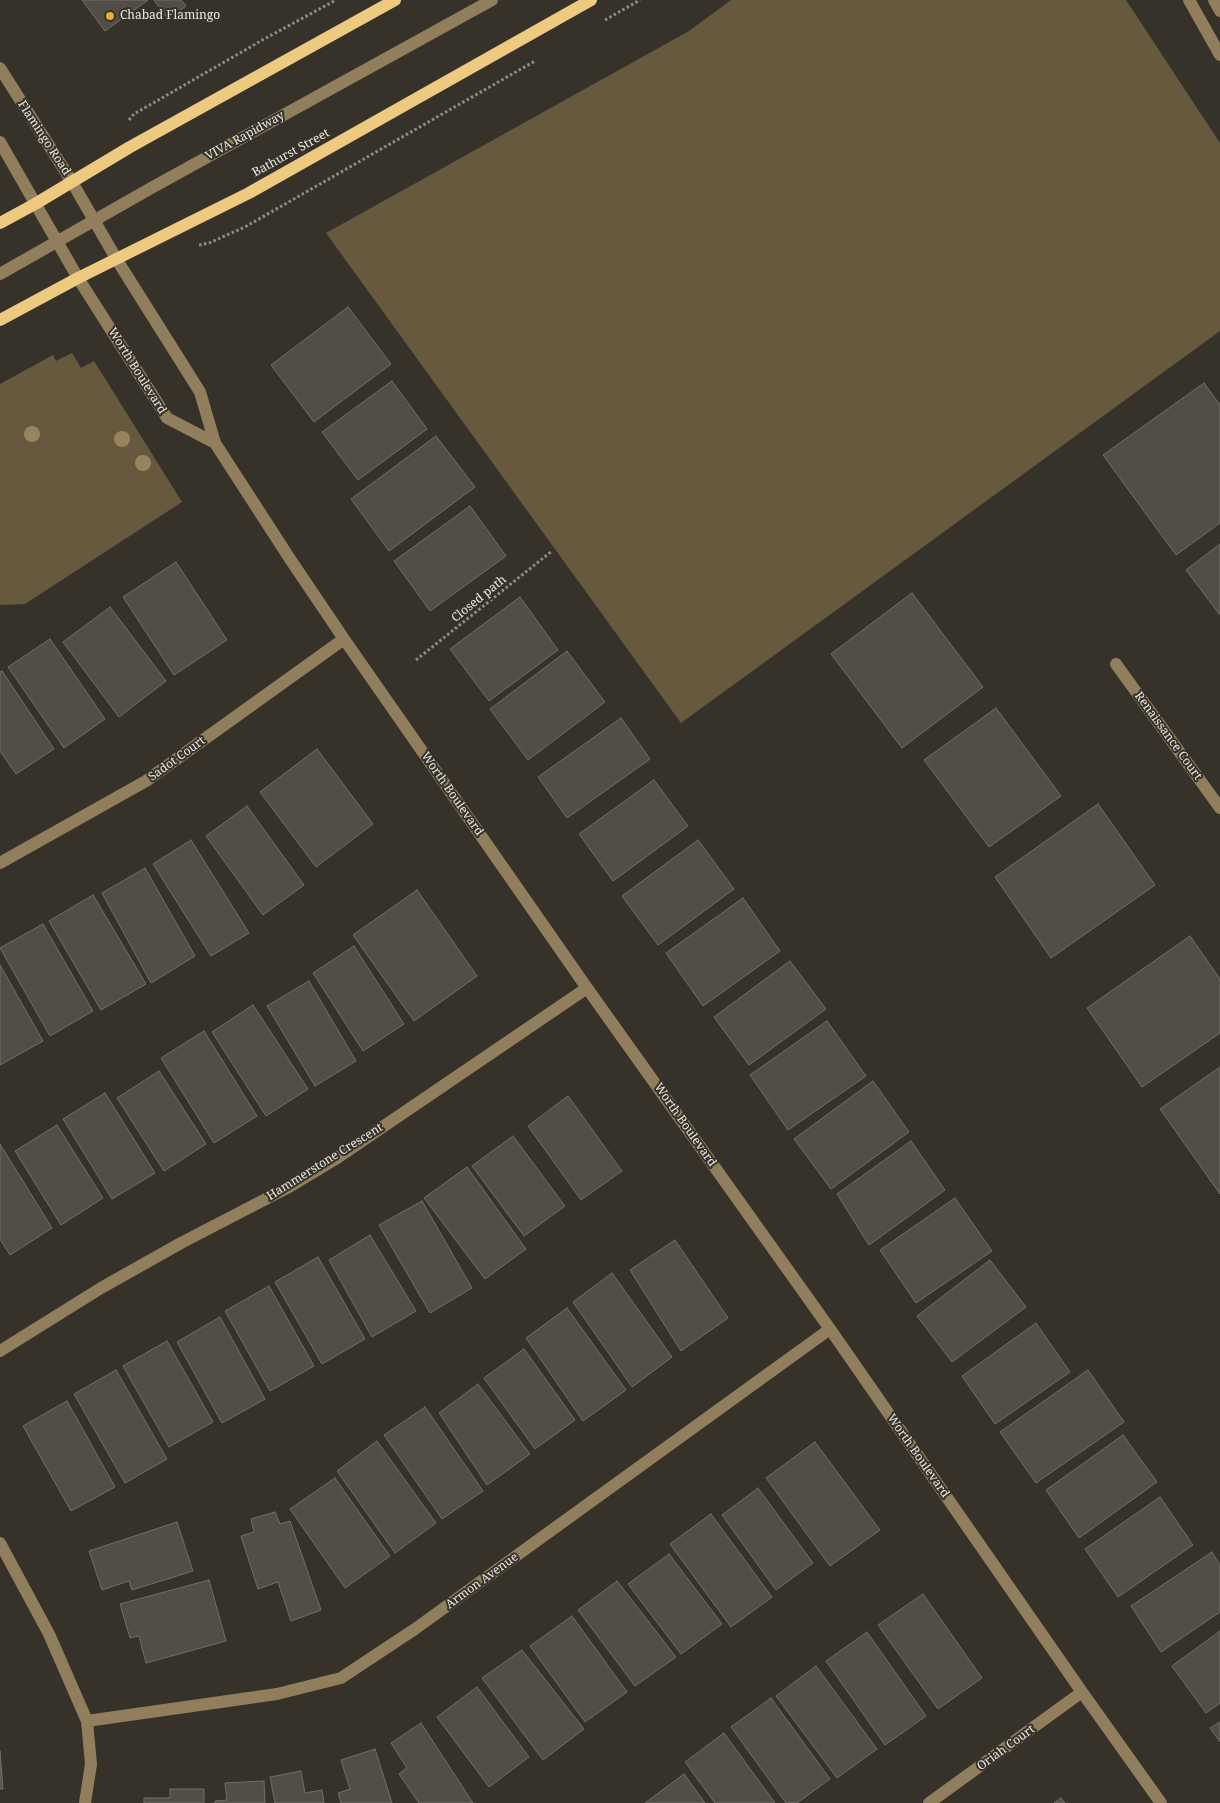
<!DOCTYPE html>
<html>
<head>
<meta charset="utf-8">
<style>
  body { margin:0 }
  canvas { display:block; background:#36322a }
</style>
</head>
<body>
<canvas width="1220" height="1803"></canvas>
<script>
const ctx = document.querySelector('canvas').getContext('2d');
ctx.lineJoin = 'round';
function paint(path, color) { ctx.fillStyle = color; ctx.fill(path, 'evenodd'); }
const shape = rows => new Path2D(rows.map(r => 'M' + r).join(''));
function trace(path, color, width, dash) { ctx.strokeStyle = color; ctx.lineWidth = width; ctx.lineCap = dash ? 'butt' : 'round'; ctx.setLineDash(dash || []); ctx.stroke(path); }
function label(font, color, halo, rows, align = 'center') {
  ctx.font = font + ' "Noto Serif",serif'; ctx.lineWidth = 4; ctx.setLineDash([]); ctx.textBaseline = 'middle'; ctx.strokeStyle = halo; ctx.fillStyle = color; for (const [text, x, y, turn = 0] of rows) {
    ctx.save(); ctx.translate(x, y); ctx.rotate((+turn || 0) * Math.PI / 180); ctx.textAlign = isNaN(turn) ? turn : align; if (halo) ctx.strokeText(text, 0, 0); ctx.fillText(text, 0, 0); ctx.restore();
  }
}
paint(shape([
  [731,0,1126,0,1220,143,1220,331,681,723,326,233,689,31],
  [72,353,81,368,94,361,182,502,25,604,0,605,0,384,53,355,56,361]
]), '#66593e');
const building = shape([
  [82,0,148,0,105,31,82,0],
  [154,0,181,0,186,6,168,19,154,0],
  [348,307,391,364,314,422,271,365,348,307],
  [392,381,427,429,358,480,322,432,392,381],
  [1204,383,1220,405,1220,523,1176,555,1103,455,1204,383],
  [436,436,475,487,389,551,351,499,436,436],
  [470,506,506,556,430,611,394,561,470,506],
  [1220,544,1220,615,1186,570,1220,544],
  [176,562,227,640,174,675,123,597,176,562],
  [912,593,983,687,902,748,831,654,912,593],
  [520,597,558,650,489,701,450,649,520,597],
  [110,607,166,681,119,717,63,642,110,607],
  [50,639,105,719,64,748,8,667,50,639],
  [567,651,605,702,528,760,490,709,567,651],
  [2,671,54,749,16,774,0,751,0,672,2,671],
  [996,708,1061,796,989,847,924,760,996,708],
  [621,718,650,759,567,818,538,777,621,718],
  [317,749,373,824,316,867,260,792,317,749],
  [654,780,688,826,613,881,579,834,654,780],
  [1098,804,1155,885,1051,958,995,877,1098,804],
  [247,806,304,885,263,915,206,836,247,806],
  [191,840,249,933,211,956,153,864,191,840],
  [698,840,734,889,658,945,622,896,698,840],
  [145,868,195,956,151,983,102,893,145,868],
  [417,890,477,976,414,1021,353,935,417,890],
  [93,895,146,984,101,1010,49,921,93,895],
  [743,898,780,951,703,1006,666,953,743,898],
  [43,924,93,1011,50,1036,0,948,43,924],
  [1190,936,1220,979,1220,1033,1142,1087,1087,1008,1190,936],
  [354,946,404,1024,363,1051,313,973,354,946],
  [790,961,826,1009,749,1065,714,1017,790,961],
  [0,965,43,1041,0,1065,0,965],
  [309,981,356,1061,315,1086,267,1006,309,981],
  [253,1005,308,1089,266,1116,212,1032,253,1005],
  [827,1021,866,1076,788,1130,750,1075,827,1021],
  [204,1031,257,1116,214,1143,161,1058,204,1031],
  [1220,1067,1220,1194,1160,1109,1220,1067],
  [159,1071,206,1144,164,1171,117,1098,159,1071],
  [873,1081,909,1132,831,1189,794,1139,873,1081],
  [105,1093,155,1173,112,1199,63,1119,105,1093],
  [568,1096,622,1171,581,1200,528,1126,568,1096],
  [57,1125,103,1198,61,1225,15,1151,57,1125],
  [513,1136,565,1206,524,1236,472,1166,513,1136],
  [911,1141,945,1190,869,1245,837,1194,911,1141],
  [0,1144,52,1228,10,1255,0,1239,0,1144],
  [467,1167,526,1249,485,1279,424,1198,467,1167],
  [955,1198,992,1251,916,1303,880,1250,955,1198],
  [422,1201,472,1288,430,1313,379,1225,422,1201],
  [370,1235,416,1311,372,1337,329,1260,370,1235],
  [675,1240,728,1318,681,1351,630,1270,675,1240],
  [318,1257,365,1339,322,1364,275,1282,318,1257],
  [990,1260,1026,1307,952,1362,917,1316,990,1260],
  [612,1273,672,1357,632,1387,573,1302,612,1273],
  [269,1286,314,1366,270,1391,225,1311,269,1286],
  [567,1308,626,1390,583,1421,526,1338,567,1308],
  [220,1317,265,1399,222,1423,177,1342,220,1317],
  [1036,1323,1070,1372,995,1424,962,1376,1036,1323],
  [167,1341,213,1422,169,1447,123,1366,167,1341],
  [524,1349,575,1420,535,1449,484,1378,524,1349],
  [116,1370,167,1459,125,1483,74,1394,116,1370],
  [1088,1370,1124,1422,1036,1483,1000,1432,1088,1370],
  [478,1384,530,1454,487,1485,439,1413,478,1384],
  [67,1401,115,1487,71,1511,23,1426,67,1401],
  [425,1407,483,1491,442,1519,384,1435,425,1407],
  [1123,1435,1157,1482,1079,1538,1046,1490,1123,1435],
  [377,1441,436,1523,395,1553,337,1471,377,1441],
  [815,1442,880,1530,830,1566,766,1478,815,1442],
  [335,1478,390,1556,345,1588,290,1509,335,1478],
  [758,1488,813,1563,776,1590,722,1515,758,1488],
  [1160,1497,1193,1545,1118,1597,1085,1549,1160,1497],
  [275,1512,280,1524,290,1521,321,1610,291,1621,278,1582,258,1589,241,1536,254,1532,251,1519,275,1512],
  [711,1514,772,1597,731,1627,670,1544,711,1514],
  [177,1522,193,1571,132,1590,129,1581,102,1590,89,1551,177,1522],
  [1212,1552,1220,1565,1220,1612,1161,1652,1131,1606,1212,1552],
  [669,1554,722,1624,681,1654,628,1584,669,1554],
  [209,1580,226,1641,146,1663,139,1636,130,1638,120,1604,209,1580],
  [617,1581,676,1657,635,1686,578,1610,617,1581],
  [923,1594,982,1678,938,1709,878,1625,923,1594],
  [572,1616,627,1692,585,1722,530,1646,572,1616],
  [1220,1631,1220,1703,1206,1713,1172,1666,1220,1631],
  [867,1632,926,1716,885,1745,826,1661,867,1632],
  [522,1650,584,1729,543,1760,482,1678,522,1650],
  [816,1666,877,1749,837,1778,776,1696,816,1666],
  [477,1687,529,1757,489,1787,437,1717,477,1687],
  [771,1698,830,1779,797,1803,786,1803,731,1727,771,1698],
  [1220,1722,1220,1742,1210,1728,1220,1722],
  [421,1723,473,1803,419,1803,399,1774,407,1768,391,1743,421,1723],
  [724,1733,775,1803,715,1803,685,1762,724,1733],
  [375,1749,392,1803,341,1803,338,1793,350,1789,341,1760,375,1749],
  [0,1751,3,1789,0,1789,0,1751],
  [301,1771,305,1793,322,1790,324,1803,275,1803,270,1777,301,1771],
  [684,1774,705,1803,645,1803,684,1774],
  [264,1781,265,1803,215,1803,215,1801,227,1800,225,1783,264,1781],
  [170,1789,204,1789,204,1803,144,1803,144,1798,170,1798,170,1789],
  [1061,1798,1065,1803,1054,1803,1061,1798]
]);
paint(building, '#524e46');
trace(building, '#726e66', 1);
trace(shape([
  [605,20,640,0],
  [129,120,134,114,266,38,336,0],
  [199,245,209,243,245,227,535,61],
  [416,660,552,551]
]), '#908d86', 3, [2.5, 2.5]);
trace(shape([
  [1189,0,1220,55],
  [1214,0,1220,11],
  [0,68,72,182,117,260,200,392,215,443,290,559,344,639,587,988,830,1329,1082,1692,1161,1803],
  [0,142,78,278,167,418,215,443],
  [0,274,153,187,492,0],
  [1116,664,1220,808],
  [0,863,146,781,344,639],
  [0,1351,101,1288,181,1243,287,1188,337,1158,587,988],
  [0,1543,49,1634,87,1721,91,1764,85,1803],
  [87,1721,277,1694,341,1678,415,1629,830,1329],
  [929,1803,1082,1692]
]), '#907e5c', 12);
trace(shape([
  [0,223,35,204,130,147,395,0],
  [0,320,78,278,249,193,591,0]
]), '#eeca80', 12);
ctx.fillStyle = '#97845e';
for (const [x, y] of [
  [32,434],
  [122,439],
  [143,463]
]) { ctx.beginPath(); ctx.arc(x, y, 8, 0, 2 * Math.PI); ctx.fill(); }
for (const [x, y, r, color] of [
  [110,16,5,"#e2ae34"]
]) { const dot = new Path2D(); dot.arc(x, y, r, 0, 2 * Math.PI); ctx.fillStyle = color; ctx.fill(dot); trace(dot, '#36322a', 2); }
label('12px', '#edeae5', '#36322a', [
  ["Chabad Flamingo",120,16]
], 'left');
label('12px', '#edeae5', '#36322a', [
  ["VIVA Rapidway",245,136,-29],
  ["Flamingo Road",44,138,57],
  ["Bathurst Street",291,153,-29],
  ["Worth Boulevard",137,371,58],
  ["Closed path",479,599,-39],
  ["Renaissance Court",1168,736,54],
  ["Sadot Court",177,759,-36],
  ["Worth Boulevard",452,794,55],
  ["Worth Boulevard",685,1125,55],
  ["Hammerstone Crescent",325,1162,-32],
  ["Worth Boulevard",918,1456,55],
  ["Armon Avenue",482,1581,-36],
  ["Oriah Court",1006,1748,-36]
]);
</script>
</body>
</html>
